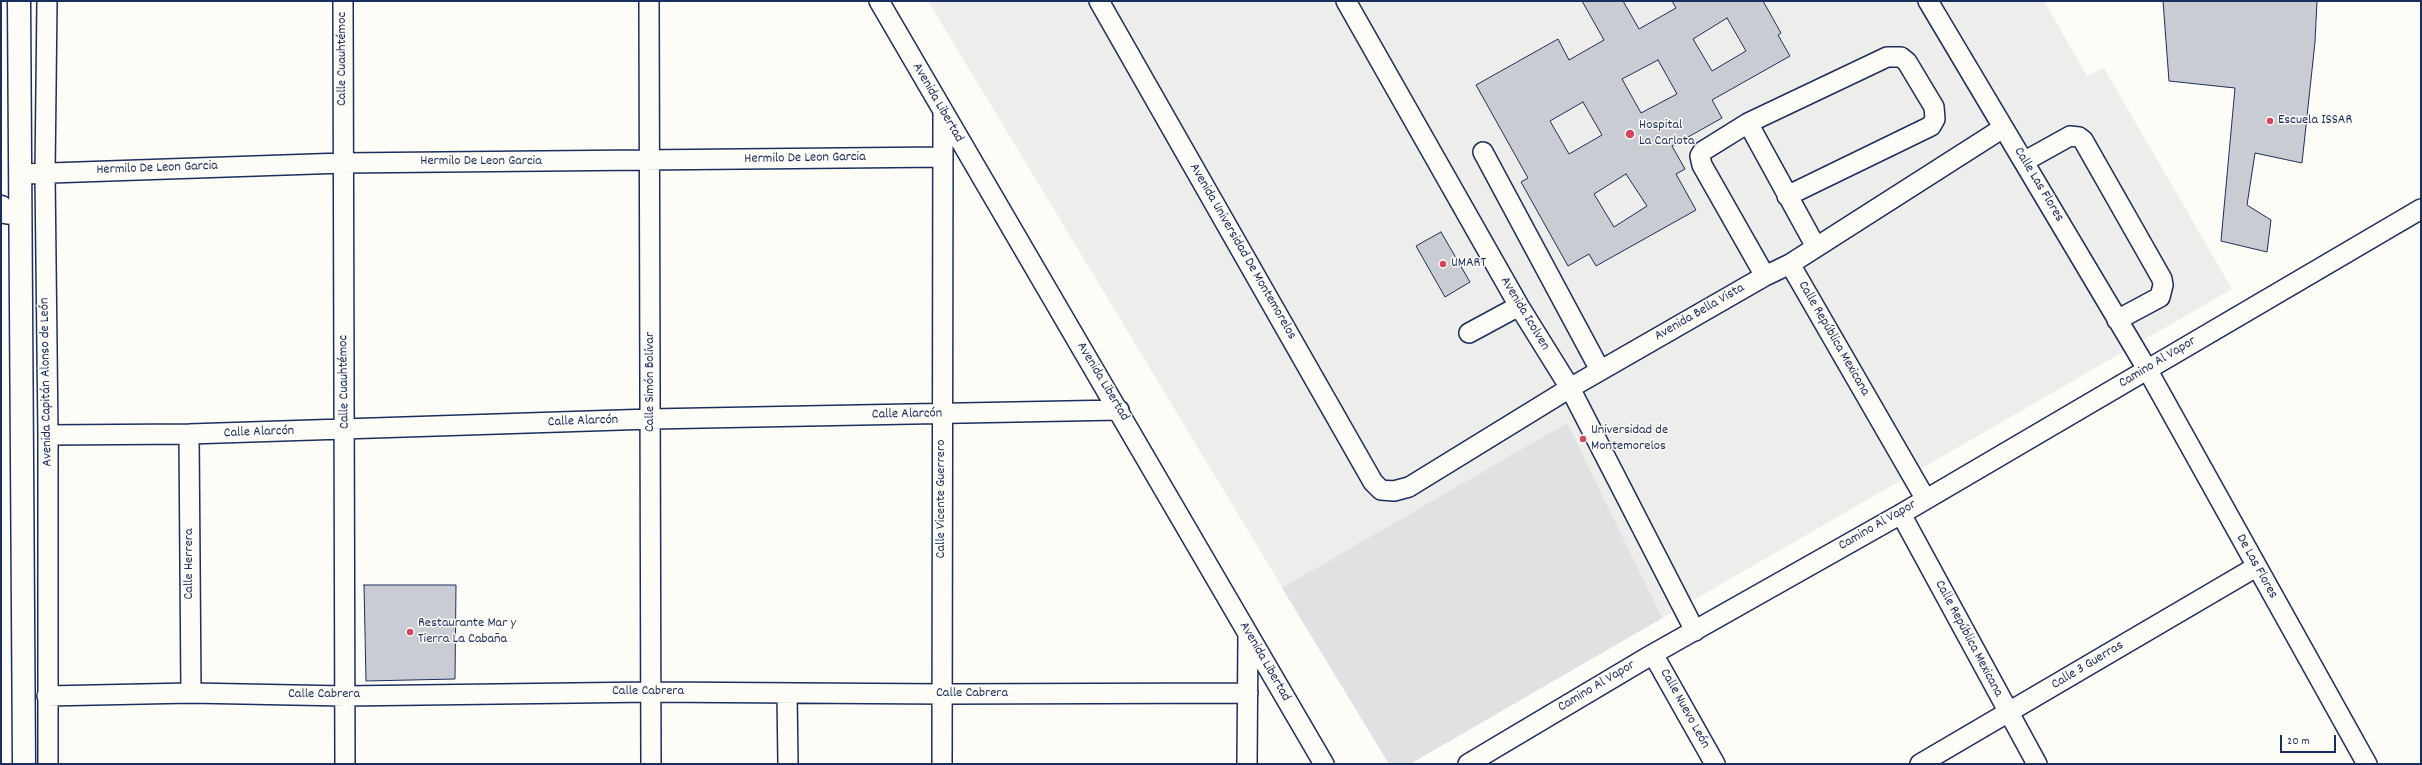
<!DOCTYPE html>
<html>
<head>
<meta charset="utf-8">
<style>
  body { margin:0 }
  #map { position:relative; width:2422px; height:765px; overflow:hidden; background:#fdfcf7; font-family:Dekko,sans-serif }
  canvas { display:block }
  .frame { position:absolute; inset:0; border:2px solid #1b2f5e; pointer-events:none }
  .scale { position:absolute; left:2280px; top:735px; width:56px; height:18px; box-sizing:border-box; border:2px solid #1b2f5e; border-top:0; padding-left:5px; font-size:12px; line-height:14px; white-space:nowrap; color:#1b2f5e; -webkit-text-stroke:3px #fdfcf7; paint-order:stroke }
</style>
</head>
<body>
<div id="map">
<canvas width="2422" height="765"></canvas>
<div class="frame"></div>
<div class="scale">20 m</div>
</div>
<script>
const ctx = document.querySelector('canvas').getContext('2d');
ctx.lineJoin = 'round';
function paint(path, color) { ctx.fillStyle = color; ctx.fill(path, 'evenodd'); }
const shape = rows => new Path2D(rows.map(r => 'M' + r).join(''));
function trace(path, color, width, dash) { ctx.strokeStyle = color; ctx.lineWidth = width; ctx.lineCap = dash ? 'butt' : 'round'; ctx.setLineDash(dash || []); ctx.stroke(path); }
function label(font, color, halo, rows, align = 'center') {
  ctx.font = font + ' Dekko,sans-serif'; ctx.lineWidth = 3; ctx.setLineDash([]); ctx.textBaseline = 'middle'; ctx.strokeStyle = halo; ctx.fillStyle = color; for (const [text, x, y, turn = 0] of rows) {
    ctx.save(); ctx.translate(x, y); ctx.rotate((+turn || 0) * Math.PI / 180); ctx.textAlign = isNaN(turn) ? turn : align; if (halo) ctx.strokeText(text, 0, 0); ctx.fillText(text, 0, 0); ctx.restore();
  }
}
paint(shape([
  [928,1,2044,1,2087,76,2104,68,2232,289,1410,764,1389,764]
]), '#edeeec');
paint(shape([
  [1567,423,1662,618,1410,764,1389,764,1282,588]
]), '#e0e1e3');
const building = shape([
  [1582,1,1623,1,1639,29,1676,8,1672,1,1763,1,1781,33,1778,35,1790,56,1712,100,1722,118,1672,146,1685,169,1676,174,1696,210,1596,266,1589,254,1568,266,1521,182,1528,178,1476,85,1558,39,1569,60,1604,40,1582,1],
  [1727,18,1746,51,1712,71,1693,39,1727,18],
  [1658,60,1677,94,1641,113,1622,79,1658,60],
  [1583,102,1602,135,1569,154,1550,121,1583,102],
  [1626,174,1647,206,1614,227,1594,194,1626,174],
  [2163,1,2317,1,2315,42,2302,163,2255,153,2247,205,2271,220,2267,252,2221,241,2235,88,2169,81,2163,1],
  [1441,232,1470,282,1445,297,1416,246,1441,232],
  [364,585,456,585,455,679,366,681,364,585]
]);
paint(building, '#c9ccd3');
trace(building, '#1b2f5e', 1);
const minor = shape([
  [47,1,45,174,48,435,48,764],
  [343,1,345,764],
  [649,1,651,764],
  [879,1,1324,764],
  [1099,1,1373,482,1381,490,1394,491,1409,487,1570,388,1765,276,1790,264,2003,128],
  [1346,1,1519,306,1570,388,1695,631],
  [1928,1,2147,369,2367,764],
  [1748,123,1816,247],
  [1483,152,1600,370],
  [2025,161,2070,136,2079,137,2083,140,2162,279,2163,285,2160,297,2117,320],
  [21,174,343,163,942,157],
  [1790,264,1925,498],
  [1765,276,1702,165,1700,156,1703,151,1748,123,1887,57,1901,57,1907,62,1934,107,1935,119,1931,126,1787,196],
  [1469,333,1519,306],
  [189,434,191,693],
  [48,435,189,434,651,419,1119,410],
  [1901,514,2037,764],
  [1653,654,1715,764],
  [787,693,788,764],
  [47,696,191,693,345,696,651,692,944,694,1248,693],
  [942,764,943,114],
  [1247,764,1248,635],
  [1468,764,1653,654,1901,514,2421,209],
  [1920,764,2256,567]
]);
const major = shape([
  [19,1,24,764],
  [1,207,5,212,20,214]
]);
trace(minor, '#1b2f5e', 22);
trace(major, '#1b2f5e', 25);
trace(minor, '#fdfcf7', 19);
trace(major, '#fdfcf7', 22);
for (const [x, y, r, color] of [
  [2270,121,4,"#d1495b"],
  [1630,134,5,"#d1495b"],
  [1443,264,4,"#d1495b"],
  [1583,439,4,"#d1495b"],
  [410,632,4,"#d1495b"]
]) { const dot = new Path2D(); dot.arc(x, y, r, 0, 2 * Math.PI); ctx.fillStyle = color; ctx.fill(dot); trace(dot, '#fdfcf7', 1.5); }
label('14px', '#1b2f5e', '#fdfcf7', [
  ["Calle Cuauhtémoc",343,59,-90],
  ["Avenida Libertad",937,103,60],
  ["Hermilo De Leon Garcia",805,159,-1],
  ["Hermilo De Leon Garcia",481,162],
  ["Hermilo De Leon Garcia",157,169,-2],
  ["Calle Las Flores",2038,185,59],
  ["Avenida Universidad De Montemorelos",1242,252,60],
  ["Avenida Bella Vista",1700,313,-30],
  ["Avenida Icolven",1524,314,59],
  ["Calle República Mexicana",1833,339,60],
  ["Camino Al Vapor",2158,363,-31],
  ["Avenida Capitán Alonso de León",47,382,-91],
  ["Calle Cuauhtémoc",345,382,-91],
  ["Calle Simón Bolívar",651,382,-90],
  ["Avenida Libertad",1102,382,59],
  ["Calle Alarcón",907,415,-1],
  ["Calle Alarcón",583,422,-2],
  ["Calle Alarcón",259,433,-2],
  ["Calle Vicente Guerrero",942,499,-90],
  ["Camino Al Vapor",1878,526,-30],
  ["Calle Herrera",190,564,-90],
  ["De Las Flores",2256,567,61],
  ["Calle República Mexicana",1968,639,62],
  ["Avenida Libertad",1264,662,60],
  ["Calle 3 Guerras",2088,666,-31],
  ["Camino Al Vapor",1597,687,-31],
  ["Calle Cabrera",648,692],
  ["Calle Cabrera",972,694],
  ["Calle Cabrera",324,695],
  ["Calle Nuevo León",1684,709,61]
]);
label('14px', '#1b2f5e', '#fdfcf7', [
  ["Escuela ISSAR",2278,121],
  ["Hospital",1639,126],
  ["La Carlota",1639,142],
  ["UMART",1451,264],
  ["Universidad de",1591,431],
  ["Montemorelos",1591,447],
  ["Restaurante Mar y",418,624],
  ["Tierra La Cabaña",418,640]
], 'left');
</script>
</body>
</html>
